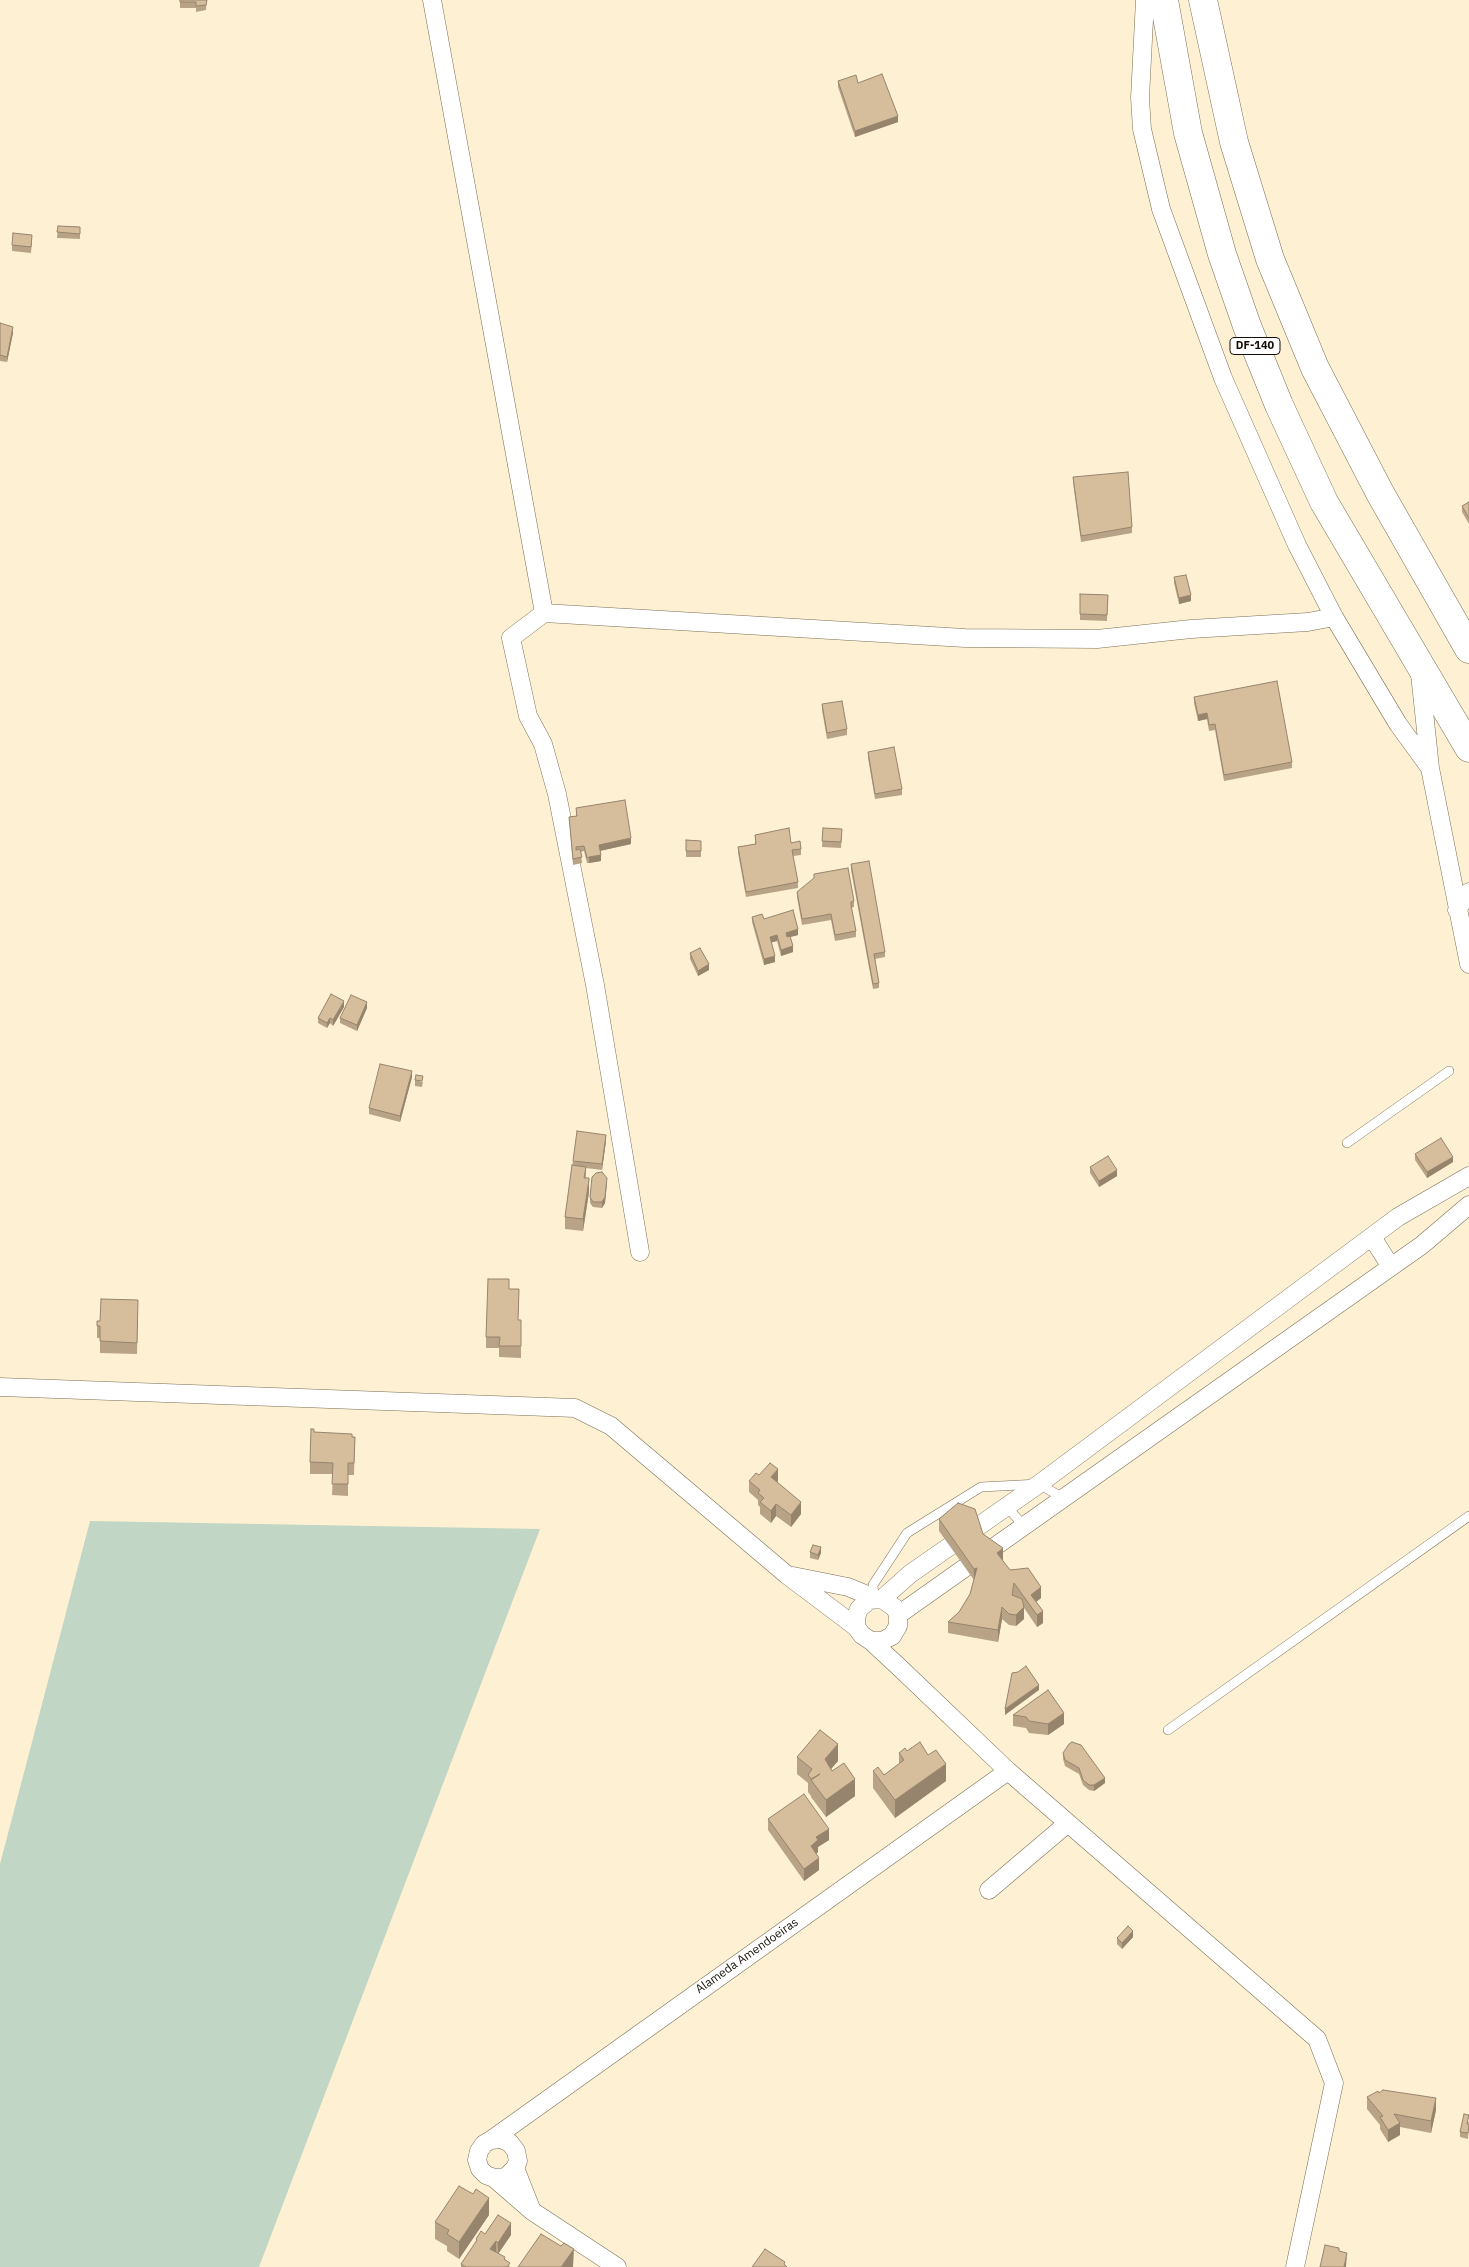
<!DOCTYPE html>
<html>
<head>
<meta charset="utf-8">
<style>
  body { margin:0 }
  canvas { display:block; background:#fef1d3 }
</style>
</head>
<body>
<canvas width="1469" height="2267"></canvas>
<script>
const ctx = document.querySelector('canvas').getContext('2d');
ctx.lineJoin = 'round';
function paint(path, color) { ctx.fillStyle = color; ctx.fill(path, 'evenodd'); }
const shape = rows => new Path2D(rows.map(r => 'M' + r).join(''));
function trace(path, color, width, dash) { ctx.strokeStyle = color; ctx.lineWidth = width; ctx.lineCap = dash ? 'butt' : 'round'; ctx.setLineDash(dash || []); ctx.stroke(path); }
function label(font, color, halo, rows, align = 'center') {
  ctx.font = font + ' "IBM Plex Sans",sans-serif'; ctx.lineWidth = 4; ctx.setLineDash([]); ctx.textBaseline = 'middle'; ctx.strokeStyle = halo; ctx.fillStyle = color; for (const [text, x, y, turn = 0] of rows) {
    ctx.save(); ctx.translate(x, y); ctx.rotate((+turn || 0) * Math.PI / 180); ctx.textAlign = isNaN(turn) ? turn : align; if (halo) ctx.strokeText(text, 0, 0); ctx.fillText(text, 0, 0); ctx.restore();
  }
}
paint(shape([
  [90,1521,540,1529,259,2267,0,2267,0,1864]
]), '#c1d6c4');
const service = shape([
  [1347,1143,1449,1071],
  [1007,1507,1024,1526],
  [874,1599,873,1585,907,1533,981,1487,1039,1484,1063,1498],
  [1168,1730,1469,1516]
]);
const minor = shape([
  [432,0,544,613,965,638,1097,639,1191,629,1308,622,1334,617],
  [1145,0,1140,98,1142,129,1161,209,1223,378,1297,545,1334,617,1398,724,1430,768],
  [544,613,511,638,528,716,543,744,557,794,595,985,640,1252],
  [1420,674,1430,768,1469,964],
  [1457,910,1469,892],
  [1372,1237,1391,1267],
  [0,1387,575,1408,611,1426,787,1575,856,1627],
  [793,1576,848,1587,865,1594,869,1600],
  [882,1599,910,1574,1039,1484,1398,1217,1469,1176],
  [898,1615,1422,1245,1469,1205],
  [871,1641,882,1641,892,1636,898,1626,898,1615,895,1608,882,1599,869,1600,859,1609,856,1617,856,1627,862,1635,871,1641,899,1667,1008,1771,1317,2039,1334,2083,1295,2267],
  [989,1890,1068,1823],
  [491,2140,1008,1771],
  [515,2168,506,2177,494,2178,486,2175,480,2169,477,2160,479,2151,484,2144,491,2140,501,2139,510,2143,516,2151,518,2161,515,2168,532,2211],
  [494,2178,532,2211,617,2267]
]);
const primary = shape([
  [1164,0,1188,133,1222,254,1247,326,1279,405,1324,502,1469,748],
  [1203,0,1234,142,1270,259,1315,368,1380,493,1469,649]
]);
trace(service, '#7a6e54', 10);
trace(minor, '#7a6e54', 19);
trace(primary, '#7a6e54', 29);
trace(service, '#fff', 9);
trace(minor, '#fff', 18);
trace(primary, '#fff', 28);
paint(shape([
  [180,0,207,0,206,10,196,12,196,8,180,8],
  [838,81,898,122,855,137,838,87],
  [58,226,80,227,80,239,57,238],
  [32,241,31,253,12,251,12,245],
  [0,323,13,333,7,362,0,361],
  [1073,477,1132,527,1132,533,1081,542,1073,482],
  [1469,502,1469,524,1462,512,1462,506],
  [1174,577,1191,601,1179,604,1174,583],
  [1080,594,1108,595,1107,621,1080,620],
  [1194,697,1292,762,1292,768,1224,781,1215,730,1209,731,1207,719,1198,721,1194,703],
  [822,704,847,729,847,735,827,739,822,710],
  [868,752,902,789,902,795,875,799,868,758],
  [576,808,631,844,600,851,601,861,589,863,587,863,584,851,581,852,582,863,573,865,569,817,576,816],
  [823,828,842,835,841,848,822,847],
  [755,835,791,843,801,849,801,855,793,856,798,882,798,888,746,897,738,853,738,847,755,844],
  [686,840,701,841,701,857,686,857],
  [851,864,885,952,885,957,875,959,879,983,879,988,873,989,851,870],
  [797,892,854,901,854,907,851,908,856,931,856,937,835,941,831,920,802,925,797,897],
  [752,917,764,919,798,935,790,937,793,952,781,956,777,941,771,942,775,962,764,965,752,922],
  [690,953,709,970,698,976,690,959],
  [344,1007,333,1026,330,1023,327,1028,318,1023,318,1018],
  [367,1008,357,1031,340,1023,340,1018],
  [412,1077,400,1122,369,1114,369,1108],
  [415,1080,423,1082,422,1087,415,1086],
  [606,1141,602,1170,586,1168,586,1178,589,1178,589,1192,583,1231,565,1229,565,1217,573,1161],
  [1415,1154,1453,1162,1427,1178,1415,1160],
  [1090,1167,1117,1176,1099,1187,1090,1173],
  [607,1184,605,1203,602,1208,593,1207,590,1203,590,1197],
  [509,1289,519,1300,518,1320,521,1320,521,1358,499,1357,499,1348,486,1348,486,1337],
  [138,1311,137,1354,100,1353,100,1338,97,1338,97,1321,100,1321],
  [314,1432,355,1437,354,1475,348,1475,348,1496,332,1495,333,1474,310,1474,310,1462],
  [759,1475,778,1481,777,1482,801,1514,791,1527,776,1516,771,1523,760,1514,760,1507,758,1505,758,1500,749,1492,749,1481],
  [939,1519,983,1534,1003,1560,1002,1560,1010,1570,1041,1598,1036,1602,1043,1623,1037,1627,1024,1608,1024,1619,1016,1626,1009,1625,1002,1619,998,1642,948,1633,948,1622,959,1612,970,1594,974,1580,939,1531],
  [810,1552,821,1553,818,1560,810,1558],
  [1064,1713,1064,1724,1048,1735,1029,1733,1026,1728,1013,1726,1013,1715],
  [907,1751,946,1781,895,1818,873,1788,873,1771,884,1775,899,1764,899,1753],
  [1063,1753,1105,1783,1094,1791,1089,1790,1083,1785,1079,1774,1065,1766,1063,1759],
  [797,1757,838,1761,831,1769,855,1796,826,1817,811,1797,811,1796,808,1792,808,1783,797,1774],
  [768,1819,829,1840,818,1847,818,1852,816,1854,819,1870,804,1881,768,1830],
  [1133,1937,1122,1949,1117,1944,1117,1938],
  [1379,2093,1436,2110,1431,2133,1400,2127,1400,2135,1388,2142,1380,2129,1380,2125,1367,2109,1367,2097],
  [1469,2121,1468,2139,1460,2137,1460,2132],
  [473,2194,489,2215,459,2259,447,2251,447,2246,435,2239,435,2222],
  [485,2234,511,2235,498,2254,505,2259,510,2267,461,2267,461,2264,476,2242,476,2239]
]), '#b8a386');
paint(shape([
  [898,116,898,122,855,137,855,131],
  [13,327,13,333,7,362,7,357],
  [1191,595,1191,601,1179,604,1179,598],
  [1207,713,1207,719,1198,721,1198,715],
  [631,838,631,844,599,851,599,845],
  [601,855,601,861,589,863,589,857],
  [798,929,798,935,786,938,786,933],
  [777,935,777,941,770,943,770,937],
  [793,946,793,952,781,956,781,950],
  [775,956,775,962,764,965,764,959],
  [709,964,709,970,698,976,698,971],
  [344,1001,344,1007,333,1026,333,1020],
  [367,1002,367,1008,357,1031,357,1025],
  [330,1018,330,1023,327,1028,327,1023],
  [412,1071,412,1077,400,1122,400,1116],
  [606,1135,606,1141,602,1170,602,1164],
  [1453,1157,1453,1162,1427,1178,1427,1172],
  [1117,1170,1117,1176,1099,1187,1099,1181],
  [607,1178,605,1203,602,1208,602,1202],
  [589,1180,589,1192,583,1231,583,1219],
  [778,1469,778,1481,771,1489,771,1477],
  [801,1502,801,1514,791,1527,791,1515],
  [776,1504,776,1516,771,1523,771,1511],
  [821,1547,821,1553,818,1560,818,1555],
  [1003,1548,1003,1560,997,1564,997,1553],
  [977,1568,974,1581,974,1569],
  [1041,1587,1041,1598,1031,1606,1031,1595],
  [1002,1607,1002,1619,998,1642,998,1630],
  [1024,1607,1024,1619,1016,1626,1016,1615],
  [1043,1611,1043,1623,1037,1627,1037,1615],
  [1039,1685,1039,1690,1005,1715,1005,1709],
  [1064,1713,1064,1724,1048,1735,1048,1724],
  [838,1744,838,1761,825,1776,825,1759],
  [946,1764,946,1781,895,1818,895,1800],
  [1105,1778,1105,1783,1094,1791,1094,1785],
  [855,1779,855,1796,826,1817,826,1800],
  [829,1829,829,1840,818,1847,818,1852,811,1858,811,1846,816,1837],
  [819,1858,819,1870,804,1881,804,1869],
  [1133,1931,1133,1937,1122,1949,1122,1943],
  [1436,2098,1436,2110,1431,2133,1431,2121],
  [1400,2123,1400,2135,1388,2142,1388,2130],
  [489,2198,489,2215,459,2259,459,2242],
  [511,2223,511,2235,498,2254,498,2243],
  [496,2241,496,2253,490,2249],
  [574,2249,573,2267,561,2267],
  [1347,2253,1346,2267,1344,2267]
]), '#96846d');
const building = shape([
  [180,0,207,0,206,5,196,6,196,2,180,2,180,0],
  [882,74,898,116,855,131,838,81,856,75,858,83,882,74],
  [58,226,80,227,80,234,57,232,58,226],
  [13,233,32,235,31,247,12,245,13,233],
  [0,323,13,327,7,357,0,355,0,323],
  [1128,472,1132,527,1081,536,1073,477,1128,472],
  [1469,502,1469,518,1462,506,1469,502],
  [1186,575,1191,595,1179,598,1174,577,1186,575],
  [1080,594,1108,595,1107,615,1080,614,1080,594],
  [1277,681,1292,762,1224,775,1215,724,1209,725,1207,713,1198,715,1194,697,1277,681],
  [842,701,847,729,827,733,822,704,842,701],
  [894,747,902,789,875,794,868,752,894,747],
  [625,800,631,838,599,845,601,855,589,857,587,858,584,846,576,847,576,850,580,849,582,857,573,859,569,817,577,816,576,808,625,800],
  [789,828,791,843,800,841,801,849,792,850,798,882,746,892,738,847,756,844,755,835,789,828],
  [823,828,842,829,841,842,822,841,823,828],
  [686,840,701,841,701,851,686,851,686,840],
  [869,861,885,952,874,954,879,983,873,984,851,864,869,861],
  [848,868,854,901,851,902,851,905,856,931,835,935,831,914,802,919,797,892,814,878,814,874,848,868],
  [793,910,798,929,786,933,787,937,790,936,793,946,781,950,777,935,770,937,775,956,764,959,752,917,762,914,764,919,793,910],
  [700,948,709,964,698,971,690,953,700,948],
  [331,994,344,1001,333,1020,330,1018,327,1023,318,1018,331,994],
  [351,995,367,1002,357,1025,340,1018,351,995],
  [380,1064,412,1071,400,1116,369,1108,380,1064],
  [416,1075,423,1076,422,1081,415,1080,416,1075],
  [577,1131,606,1135,602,1164,573,1161,577,1131],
  [1441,1138,1453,1157,1427,1172,1415,1154,1441,1138],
  [1108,1156,1117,1170,1099,1181,1090,1167,1108,1156],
  [572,1165,586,1167,584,1178,589,1178,589,1180,583,1219,565,1217,572,1165],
  [602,1172,607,1178,605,1197,602,1202,593,1202,590,1197,592,1177,596,1173,602,1172],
  [488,1279,509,1279,509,1289,519,1289,518,1320,521,1320,521,1346,499,1346,500,1337,486,1337,488,1279],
  [101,1299,138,1300,137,1343,100,1341,100,1326,97,1326,97,1321,100,1321,101,1299],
  [311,1429,314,1429,314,1432,352,1434,352,1437,355,1437,354,1463,348,1463,348,1484,332,1484,333,1463,310,1462,311,1429],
  [770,1463,778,1469,771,1477,801,1502,791,1515,776,1504,771,1511,760,1502,764,1498,758,1493,760,1490,749,1481,756,1473,759,1475,770,1463],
  [958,1503,975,1509,983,1534,1003,1548,997,1553,1010,1570,1028,1568,1041,1587,1031,1595,1043,1611,1037,1615,1014,1583,1012,1595,1022,1599,1024,1607,1016,1615,1009,1614,1002,1607,998,1630,948,1622,959,1612,970,1594,977,1568,974,1569,939,1519,958,1503],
  [813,1545,821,1547,818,1555,810,1552,813,1545],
  [1026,1666,1039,1685,1005,1709,1012,1673,1018,1672,1026,1666],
  [1048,1690,1064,1713,1048,1724,1029,1721,1026,1717,1013,1715,1048,1690],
  [820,1730,838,1744,825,1759,832,1771,844,1763,855,1779,826,1800,811,1780,820,1774,811,1779,808,1775,812,1769,797,1757,820,1730],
  [920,1742,928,1755,936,1750,946,1764,895,1800,873,1771,878,1767,884,1775,904,1760,899,1753,905,1748,907,1751,920,1742],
  [1072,1742,1081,1745,1105,1778,1094,1785,1089,1785,1083,1780,1079,1768,1065,1760,1063,1753,1069,1744,1072,1742],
  [804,1794,829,1829,816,1837,818,1840,811,1846,819,1858,804,1869,768,1819,804,1794],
  [1128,1926,1133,1931,1122,1943,1117,1938,1128,1926],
  [1383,2090,1436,2098,1431,2121,1394,2114,1400,2123,1388,2130,1380,2117,1383,2116,1367,2097,1378,2091,1379,2093,1383,2090],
  [1464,2114,1469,2115,1467,2124,1469,2125,1468,2133,1460,2132,1464,2114],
  [459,2186,473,2194,476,2189,489,2198,459,2242,447,2234,449,2230,435,2222,459,2186],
  [498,2215,511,2223,498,2243,496,2241,490,2249,505,2257,504,2259,510,2263,507,2267,466,2267,461,2264,477,2240,476,2239,481,2231,485,2234,498,2215],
  [541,2234,561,2246,564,2243,574,2249,561,2267,518,2267,541,2234],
  [1325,2245,1339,2248,1339,2251,1347,2253,1344,2267,1320,2267,1325,2245],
  [765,2249,785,2262,784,2264,787,2267,752,2267,765,2249]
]);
paint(building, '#d6bd9c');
trace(building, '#96846d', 1);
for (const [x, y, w] of [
  [1255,346,50]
]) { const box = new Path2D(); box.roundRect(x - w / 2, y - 8.5, w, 17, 4); ctx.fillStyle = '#fff'; ctx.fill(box); trace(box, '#140f06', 1); }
label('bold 11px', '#140f06', null, [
  ["DF-140",1255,346]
]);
label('12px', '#140f06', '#fff', [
  ["Alameda Amendoeiras",747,1956,-35]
]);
</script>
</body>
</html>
